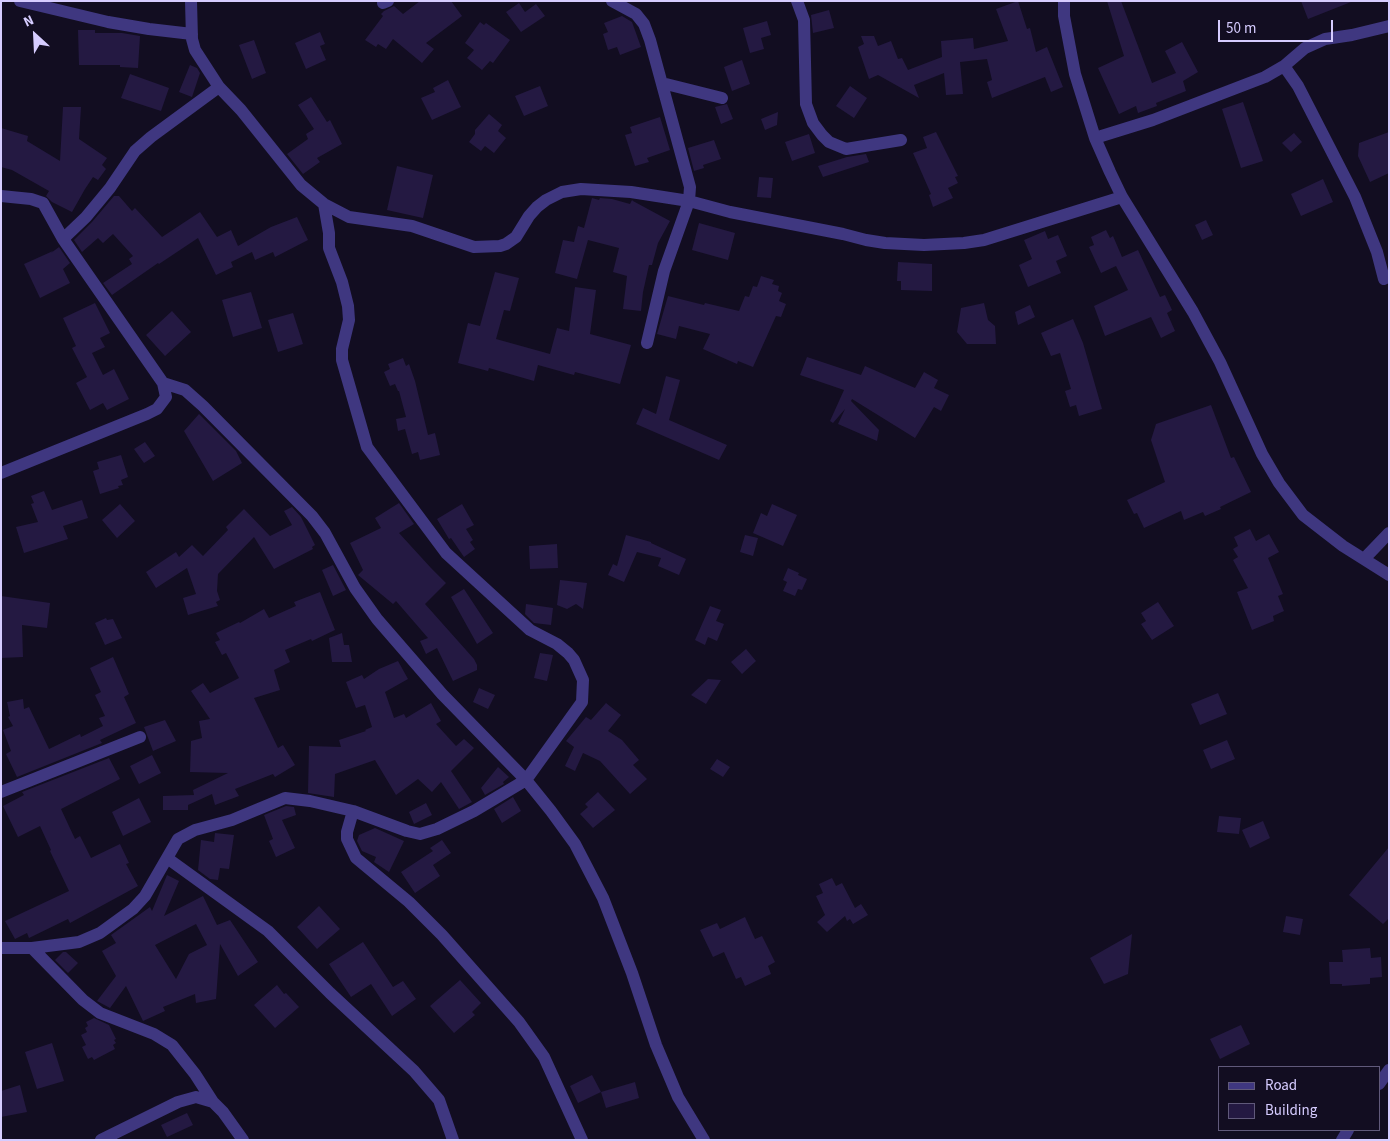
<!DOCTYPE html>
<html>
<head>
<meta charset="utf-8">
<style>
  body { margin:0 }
  #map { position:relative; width:1390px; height:1141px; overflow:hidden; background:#120d21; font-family:"Source Sans 3",sans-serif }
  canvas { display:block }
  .frame { position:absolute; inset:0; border:2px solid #d6ccff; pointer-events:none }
  .legend { position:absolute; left:1218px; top:1066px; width:162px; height:65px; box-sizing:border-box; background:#120d21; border:1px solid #60597a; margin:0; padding:6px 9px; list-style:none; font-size:15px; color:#d6ccff }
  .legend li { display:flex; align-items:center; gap:10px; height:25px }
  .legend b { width:25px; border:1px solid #60597a }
  .north { position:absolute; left:10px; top:10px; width:50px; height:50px; -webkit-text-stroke:4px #120d21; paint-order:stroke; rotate:335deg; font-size:14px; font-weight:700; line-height:20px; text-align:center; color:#d6ccff }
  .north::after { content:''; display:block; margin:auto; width:18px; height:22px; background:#d6ccff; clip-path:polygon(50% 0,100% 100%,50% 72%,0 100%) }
  .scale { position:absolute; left:1218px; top:20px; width:115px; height:22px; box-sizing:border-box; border:2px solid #d6ccff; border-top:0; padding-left:6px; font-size:15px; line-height:18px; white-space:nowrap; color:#d6ccff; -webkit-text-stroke:4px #120d21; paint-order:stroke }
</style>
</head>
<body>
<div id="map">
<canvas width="1390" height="1141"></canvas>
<div class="frame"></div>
<ul class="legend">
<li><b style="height:6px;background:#3f3780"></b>Road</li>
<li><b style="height:14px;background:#241942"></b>Building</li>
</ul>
<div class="north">N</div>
<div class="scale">50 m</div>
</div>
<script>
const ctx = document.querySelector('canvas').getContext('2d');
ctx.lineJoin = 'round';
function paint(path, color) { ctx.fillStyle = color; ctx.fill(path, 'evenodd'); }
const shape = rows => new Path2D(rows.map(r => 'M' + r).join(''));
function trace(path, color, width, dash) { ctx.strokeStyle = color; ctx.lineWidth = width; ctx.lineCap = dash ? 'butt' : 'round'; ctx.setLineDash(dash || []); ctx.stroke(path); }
paint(shape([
  [420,1,451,1,462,16,426,43,434,49,422,63,393,39,386,49,378,44,376,47,365,40,383,16,381,14,384,11,394,6,403,14],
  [1018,1,1027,29,1030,28,1036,52,1047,47,1063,87,1051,92,1045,77,992,98,987,82,992,80,987,59,960,62,963,94,946,95,944,73,914,85,919,98,878,75,869,79,858,47,864,44,861,36,874,36,878,46,891,41,898,59,902,58,908,70,942,57,941,41,973,38,974,49,1008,41,996,9],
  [1107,1,1121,1,1152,83,1176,73,1165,51,1182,42,1198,72,1183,81,1186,91,1156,103,1157,106,1138,113,1136,106,1119,114,1098,68,1124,56],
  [1301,1,1351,1,1351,2,1308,19],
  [519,3,525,12,536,4,545,16,521,32,506,12],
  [829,10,834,28,813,33,811,15],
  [622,16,632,22,641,47,620,55,617,47,608,50,603,34,608,32,604,23],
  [767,21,771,35,761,38,764,49,750,53,743,28],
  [480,22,484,25,486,23,510,40,493,63,490,61,482,70,467,58,474,50,465,43],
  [78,30,95,30,95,33,122,33,140,36,138,68,120,67,120,65,79,65],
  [320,32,325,44,320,46,326,60,306,69,295,43],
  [254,40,266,73,252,79,239,45],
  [742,60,750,84,732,91,724,67],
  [190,65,197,68,200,73,192,97,179,92],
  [130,74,169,88,161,111,121,98],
  [448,80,461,107,432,120,421,98,435,92,433,88],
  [540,86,548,106,524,116,515,96],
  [850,86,867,98,854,118,836,106],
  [311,97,327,122,330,120,342,144,317,158,320,162,303,174,287,154,308,139,306,134,314,129,298,105],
  [1243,102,1263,161,1241,168,1222,109],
  [727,104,733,119,721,124,715,107],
  [63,107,81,107,79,139,107,158,102,165,106,169,98,180,93,177,85,189,72,212,52,202,46,196,49,191,12,170,1,167,1,128,28,136,27,141,60,161],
  [778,112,777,125,765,130,761,119],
  [489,114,502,125,498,131,506,138,494,153,485,146,481,151,469,142,475,134,475,130],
  [660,117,670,150,647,158,649,162,635,166,625,135,632,133,630,127],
  [936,132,958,176,955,177,958,183,948,188,953,198,933,207,929,195,931,194,913,153,927,148,923,137],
  [1389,132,1389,173,1370,182,1358,156,1359,143],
  [1294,133,1302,142,1291,152,1282,143],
  [809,134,815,153,792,161,785,142],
  [714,140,721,159,703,165,704,168,694,171,688,148],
  [866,154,869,162,823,177,818,166,847,157],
  [397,166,433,175,423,218,387,210],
  [759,177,773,178,771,198,757,197],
  [1323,179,1333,202,1301,216,1291,194],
  [114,196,119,196,132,211,135,208,162,237,200,212,217,237,231,230,238,246,271,227,297,217,308,240,275,257,273,252,255,260,252,252,231,262,233,267,216,275,198,238,159,264,158,263,112,295,103,283,132,264,129,259,133,256,113,234,103,243,98,238,82,252,74,240,92,222],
  [592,198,599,200,600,198,612,199,630,204,632,200,633,201,670,221,658,243,652,265,649,265,643,292,641,311,623,309,627,276,613,272,619,248,588,240,577,279,555,273,563,240,574,242,578,226,584,228],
  [1206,220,1213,235,1202,240,1195,225],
  [699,223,735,233,728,260,692,250],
  [1106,230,1110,238,1113,236,1122,257,1138,250,1160,297,1165,295,1172,310,1167,313,1175,331,1161,338,1151,317,1105,336,1094,306,1128,290,1116,266,1101,273,1089,247,1094,245,1091,237],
  [1045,231,1048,239,1058,235,1067,256,1056,261,1061,273,1028,287,1019,265,1032,259,1024,240],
  [59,247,70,263,63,269,70,283,40,298,24,264,53,251,51,253],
  [898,262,932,264,932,291,901,290,901,281,897,281],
  [495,272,519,278,510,311,504,310,496,339,550,354,557,328,569,331,575,287,596,290,590,334,631,345,620,384,575,372,574,375,538,365,534,381,489,368,488,371,458,363,468,323,480,326],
  [761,276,774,280,772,284,779,286,778,291,782,293,779,301,786,304,781,317,776,316,753,367,738,361,737,364,703,349,710,334,679,326,676,339,657,334,668,296,704,305,705,303,739,311,745,296,749,297,753,286,757,287],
  [251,292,262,328,233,337,222,300],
  [95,303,110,333,100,338,105,347,92,353,103,375,114,369,129,399,107,410,103,403,90,410,76,383,87,377,72,348,76,346,63,318],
  [984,303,988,320,995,326,996,344,967,344,957,332,961,308],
  [1030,305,1035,317,1018,325,1015,312],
  [172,311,191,332,165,356,146,335],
  [293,313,303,344,278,352,268,320],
  [1073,319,1083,343,1102,409,1079,416,1076,405,1070,407,1065,391,1071,389,1060,353,1051,356,1041,333],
  [807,357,861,375,865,366,915,388,924,372,938,380,934,388,949,395,941,411,934,407,915,438,852,399,851,401,879,430,877,441,838,424,845,409,833,423,830,421,844,390,800,375],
  [403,358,406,366,409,364,415,381,428,435,435,433,440,455,420,460,418,452,412,454,405,429,398,431,396,419,406,417,399,391,398,391,395,384,390,386,384,372,390,369,388,364],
  [666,376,680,380,669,420,727,445,719,460,636,424,643,408,656,414],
  [1211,405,1231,458,1234,457,1251,492,1220,507,1221,509,1205,516,1203,512,1184,520,1181,511,1144,528,1137,513,1134,514,1127,500,1165,482,1151,440,1156,424],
  [199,414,236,451,242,463,213,481,184,431],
  [145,442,155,456,144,463,134,449],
  [121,455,128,477,121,480,123,485,118,486,119,488,100,494,93,471,99,469,97,462],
  [44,491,52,510,82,500,88,518,63,526,68,539,24,553,16,527,38,522,31,504,34,503,31,496],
  [399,503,414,524,399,533,431,568,446,583,425,604,474,659,477,665,477,670,453,681,437,648,426,654,420,641,428,638,396,601,393,604,358,575,363,570,350,543,381,528,375,518],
  [120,504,135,521,117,538,102,520],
  [462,504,474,525,466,529,473,540,470,542,475,549,464,557,451,538,449,539,437,519],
  [772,504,797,515,783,546,753,533,761,513,767,516],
  [292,507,301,517,315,545,312,547,313,549,274,569,254,537,218,574,217,591,220,600,216,602,218,606,188,615,183,598,196,594,187,568,156,588,146,572,176,552,179,557,192,545,203,556,228,530,226,527,244,509,270,536,292,525,284,511],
  [1250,529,1256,541,1269,534,1279,552,1268,558,1283,594,1278,596,1284,611,1273,616,1274,621,1252,630,1237,592,1248,588,1233,560,1238,557,1233,549,1238,546,1234,537],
  [626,535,651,542,651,543,686,559,679,575,658,566,661,558,637,552,624,582,608,575,613,564,617,566],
  [745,535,758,538,753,556,740,552],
  [557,544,558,568,530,569,529,546],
  [333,565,346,590,333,596,322,570],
  [788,568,799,573,798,575,807,579,802,590,798,589,795,596,783,591,787,582,783,580],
  [560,580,587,583,583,609,576,604,567,609,557,605],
  [464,589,493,633,477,644,451,597],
  [320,592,335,630,312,641,311,639,285,650,290,662,274,670,280,690,254,698,278,748,283,745,295,765,275,777,273,774,235,789,239,796,215,805,212,794,188,805,188,810,163,810,163,796,194,795,193,790,228,773,190,772,191,741,202,738,199,721,210,719,191,691,203,683,210,693,239,678,226,653,222,655,215,642,220,640,216,633,239,622,240,623,264,609,269,618,296,606,294,602],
  [1,596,50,603,47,628,22,625,23,657,1,658],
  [1158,602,1174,626,1152,640,1141,624,1146,621,1141,613],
  [526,604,553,608,551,625,534,623,525,614],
  [710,606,721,610,716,621,724,624,717,641,708,637,705,645,695,640],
  [106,618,107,620,113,619,122,638,105,645,95,623],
  [342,633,344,645,349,645,352,662,332,662,329,638],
  [746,649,756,661,742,674,731,662],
  [540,653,553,655,547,681,534,678],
  [113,657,129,694,124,697,136,723,100,740,102,743,17,777,6,754,11,751,3,730,13,726,8,717,10,716,7,702,23,699,24,709,29,707,49,749,80,734,81,737,103,726,99,718,105,716,95,695,101,692,90,668],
  [398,661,408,679,385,692,394,718,404,714,406,718,431,703,441,721,436,724,456,746,464,739,474,748,451,771,472,802,459,809,441,782,432,792,418,779,396,795,375,760,335,774,334,797,308,793,309,746,341,747,339,740,366,731,365,730,372,727,365,705,356,708,346,682,362,675,364,679,379,669],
  [708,679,721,680,706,704,691,695],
  [479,688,495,695,488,709,473,702],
  [1218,693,1227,714,1200,725,1191,704],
  [606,703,621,715,608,731,622,740,639,760,633,765,647,779,630,794,600,761,583,753,575,771,565,766,574,747,566,741,586,717,591,720],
  [165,720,176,741,153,751,144,727],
  [1227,740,1235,759,1211,769,1203,750],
  [152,755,161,773,139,784,130,766],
  [109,758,120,779,61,809,75,839,80,836,91,858,120,844,129,863,126,864,138,886,70,923,68,919,29,938,27,933,15,939,5,921,69,891,50,851,51,850,40,826,18,837,3,806,24,795,22,792],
  [717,759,730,767,723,777,710,769],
  [498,767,509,777,503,782,504,784,485,795,481,788],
  [598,792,615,810,593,828,580,814,588,807,585,804],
  [513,797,521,811,502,823,494,809],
  [139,798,151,822,123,836,112,812],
  [426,803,432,815,414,824,409,812],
  [286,806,294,807,296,815,282,820,295,848,276,857,269,841,273,839,264,815],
  [1219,816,1241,818,1239,834,1217,832],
  [1263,821,1270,838,1250,848,1242,830],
  [375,828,404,841,389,872,374,862,376,857,362,851,357,841,359,835],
  [215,833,234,835,229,869,220,868,218,880,210,879,198,870,201,840,214,842],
  [442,840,451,853,433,865,440,876,415,893,401,872,433,851,430,848],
  [1389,847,1389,918,1383,924,1349,895],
  [167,875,179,881,164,916,203,896,217,925,230,920,258,962,238,976,220,944,216,999,196,1003,195,994,163,1007,165,1011,143,1021,126,986,110,1008,97,1001,116,976,102,951,116,943,111,935,150,907,152,911],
  [196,924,207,945,189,954,176,979,155,945],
  [832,878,836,886,842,883,855,908,861,904,868,915,853,924,850,919,847,921,845,916,827,932,817,922,825,915,816,896,823,893,819,884],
  [319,906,340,929,317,949,297,927],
  [1286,916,1303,919,1300,935,1283,932],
  [745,917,755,939,762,936,775,962,768,966,771,974,745,986,741,977,736,979,724,952,713,957,700,930,717,923,720,929],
  [1132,934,1128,974,1104,984,1090,958],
  [363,942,393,987,403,981,416,999,392,1016,371,984,351,997,329,964],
  [1370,948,1371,958,1381,957,1382,977,1370,978,1370,984,1342,986,1342,984,1330,984,1329,962,1343,962,1342,950],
  [63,952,66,952,78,963,68,973,55,960],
  [460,980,481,1003,472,1012,475,1015,454,1033,430,1006],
  [277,985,284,994,286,993,299,1007,275,1028,254,1005],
  [94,1018,109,1025,116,1039,114,1040,116,1043,113,1045,115,1049,94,1060,92,1057,88,1059,82,1047,86,1045,81,1035,87,1032,85,1028,88,1026,86,1022],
  [1241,1025,1250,1044,1220,1059,1210,1039],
  [52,1043,64,1081,37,1089,25,1052],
  [592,1075,601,1092,578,1103,570,1086],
  [635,1082,639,1098,606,1108,601,1092],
  [20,1085,27,1112,1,1117,1,1091],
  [187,1113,193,1125,167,1137,161,1125]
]), '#241942');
trace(shape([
  [20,1,108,22,149,29,192,34],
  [191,1,192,39,195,50,219,87,241,110,301,185,324,204,349,217,412,226,474,247,500,246,506,244,516,237,529,216,537,207,546,200,562,192,581,189,631,192,689,201,730,212,843,234,866,240,885,243,924,245,964,243,984,240,1122,197],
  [612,1,636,14,644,24,650,40,690,187,689,201,664,271,647,343],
  [797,1,804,20,806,104,813,123,822,135,829,142,846,149,901,140],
  [1064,1,1064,16,1075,74,1095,138,1110,172,1122,197,1193,312,1220,362,1262,454,1279,483,1303,515,1343,546,1389,575],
  [383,3,388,1],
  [1284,66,1298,86,1355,197,1377,252,1384,279],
  [662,83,722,98],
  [1095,138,1153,120,1265,77,1284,66,1305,48,1325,39,1352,35,1389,26],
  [1,196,31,199,43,203,63,239,163,383,166,397,157,409,147,414,1,473],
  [63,239,86,217,110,188,135,151,151,137,219,87],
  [163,383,185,390,203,406,312,516,325,533,355,588,377,619,442,694,526,780,551,811,575,844,603,898,632,973,656,1045,678,1097,704,1140],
  [1364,559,1389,533],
  [1,792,140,737],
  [353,811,347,832,347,839,356,858,409,902,442,935,519,1022,544,1057,582,1140],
  [167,858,268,931,330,993,414,1071,439,1100,453,1140],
  [1,948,32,948,79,942,100,933,133,909,145,896,178,839,195,830,232,820,285,798,310,801,353,811,407,831,420,834,437,829,474,811,526,780,582,702,583,680,574,660,568,653,557,644,530,630,446,553,367,447,342,360,342,349,349,320,348,306,342,282,329,248,329,233,324,204],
  [32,948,83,1000,100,1013,154,1034,172,1045,195,1074,213,1102],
  [1379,1084,1389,1070],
  [101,1140,178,1102,196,1097,213,1102,223,1112,243,1140],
  [1342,1140,1348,1130]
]), '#3f3780', 12);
</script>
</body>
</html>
